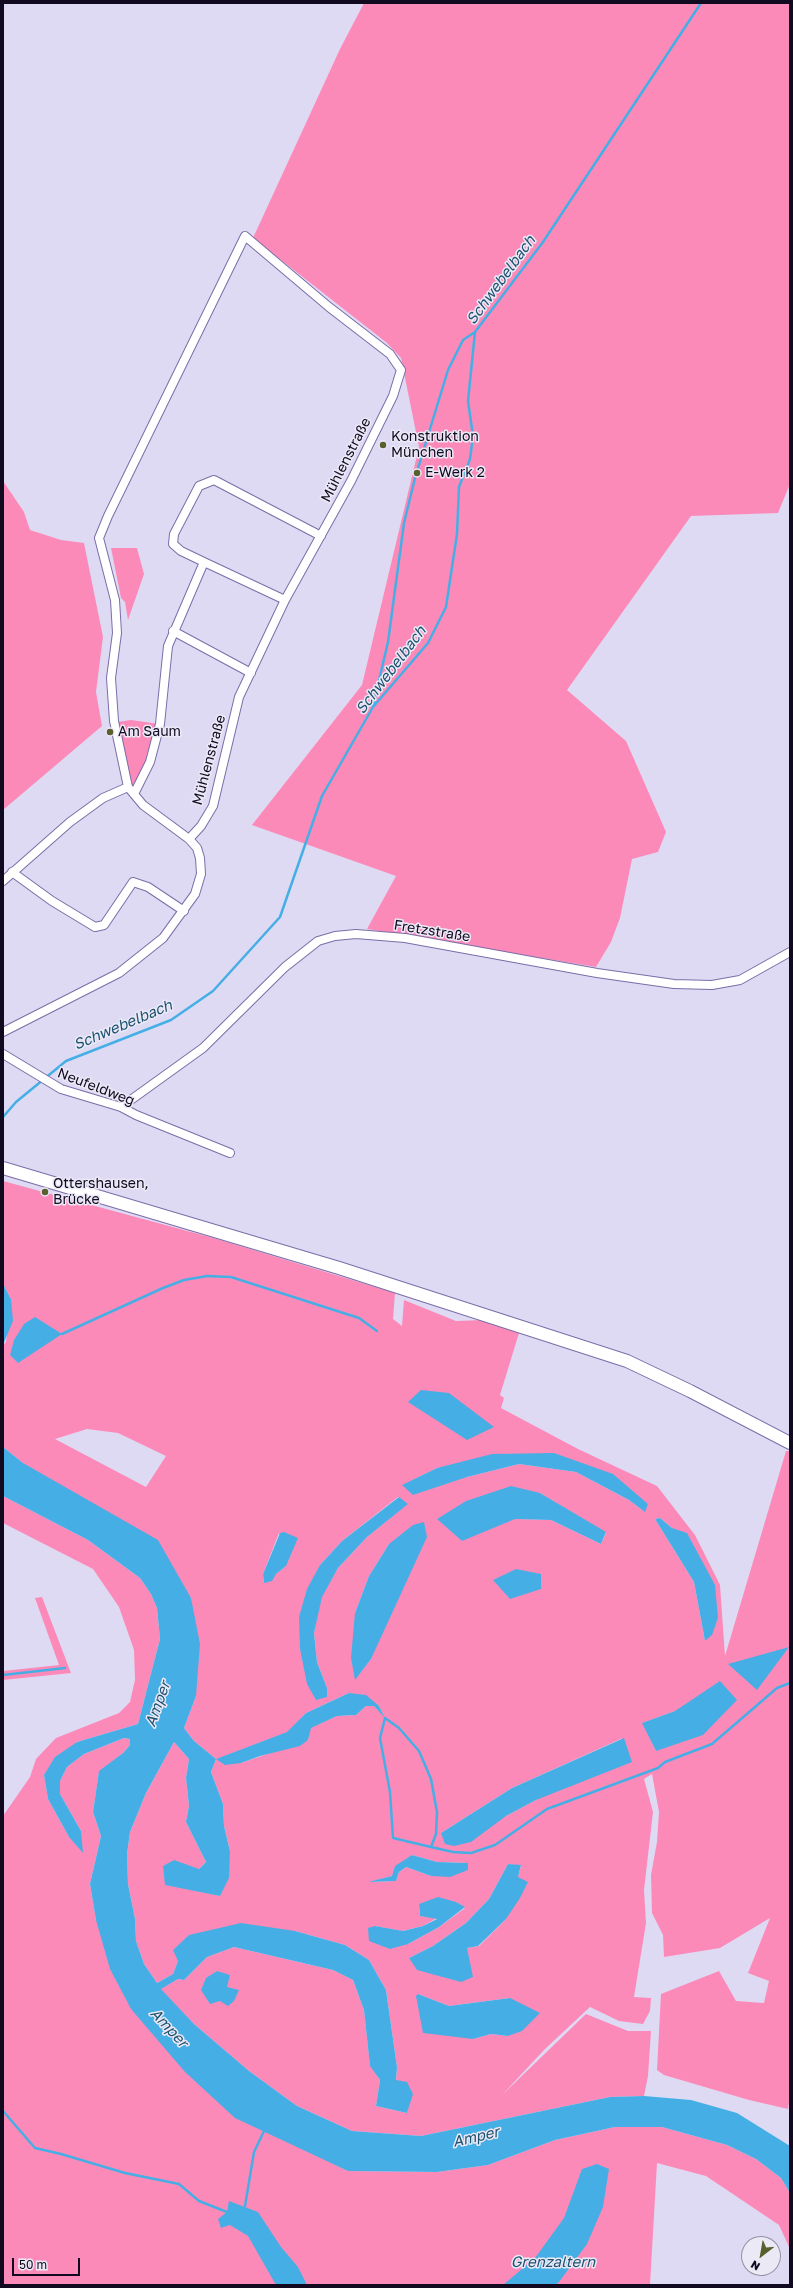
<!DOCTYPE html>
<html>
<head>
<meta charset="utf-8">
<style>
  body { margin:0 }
  #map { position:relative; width:793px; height:2288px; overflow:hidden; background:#dfdaf4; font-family:"Golos Text",sans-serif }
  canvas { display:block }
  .frame { position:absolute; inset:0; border:4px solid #10091f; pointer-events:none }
  .north { position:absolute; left:741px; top:2236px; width:40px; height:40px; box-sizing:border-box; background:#ece9f7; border:1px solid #948fa1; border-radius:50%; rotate:211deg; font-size:11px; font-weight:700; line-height:16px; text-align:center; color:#10091f }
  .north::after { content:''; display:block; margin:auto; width:14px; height:18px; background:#595f2d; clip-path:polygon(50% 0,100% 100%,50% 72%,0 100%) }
  .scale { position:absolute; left:12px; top:2258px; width:68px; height:18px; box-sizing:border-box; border:2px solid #10091f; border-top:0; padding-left:5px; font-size:12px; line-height:14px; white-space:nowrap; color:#10091f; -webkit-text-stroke:3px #ece9f7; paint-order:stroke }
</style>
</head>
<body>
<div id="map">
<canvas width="793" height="2288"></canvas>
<div class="frame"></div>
<div class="north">N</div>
<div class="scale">50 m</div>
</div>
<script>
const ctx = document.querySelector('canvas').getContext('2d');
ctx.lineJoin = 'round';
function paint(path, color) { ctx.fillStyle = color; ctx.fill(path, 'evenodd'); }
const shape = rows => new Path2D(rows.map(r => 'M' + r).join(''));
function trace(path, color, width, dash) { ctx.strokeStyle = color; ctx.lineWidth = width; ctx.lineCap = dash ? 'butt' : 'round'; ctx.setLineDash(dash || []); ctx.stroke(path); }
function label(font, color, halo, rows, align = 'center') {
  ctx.font = font + ' "Golos Text",sans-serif'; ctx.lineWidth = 3; ctx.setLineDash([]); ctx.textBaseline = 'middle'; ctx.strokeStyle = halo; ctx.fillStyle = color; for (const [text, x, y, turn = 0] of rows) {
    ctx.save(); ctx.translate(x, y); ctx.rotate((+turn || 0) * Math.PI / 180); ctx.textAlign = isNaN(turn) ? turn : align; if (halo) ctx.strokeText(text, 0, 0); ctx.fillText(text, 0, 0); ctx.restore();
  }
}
paint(shape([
  [364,3,790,3,790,484,778,513,691,516,567,690,626,741,666,832,658,852,632,859,620,918,611,942,596,967,367,929,396,876,252,825,362,685,419,447,401,358,387,343,253,238,340,49],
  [3,481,24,512,30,530,61,540,84,543,103,637,96,692,102,726,3,810],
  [111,548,137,548,144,574,128,620,125,602,121,598],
  [131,720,159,724,148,762,134,791,129,786,117,722],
  [3,1181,217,1239,395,1293,393,1319,402,1326,404,1300,456,1321,483,1320,519,1333,500,1395,504,1398,501,1408,578,1449,657,1486,695,1535,720,1585,725,1656,786,1451,790,1451,790,2096,788,2109,749,2100,664,2075,657,2070,661,1994,719,1971,736,2001,764,2003,769,1981,748,1973,770,1918,720,1948,664,1957,663,1935,652,1913,651,1875,657,1842,659,1812,652,1774,644,1779,653,1812,644,1890,646,1923,634,1997,651,1998,650,2011,643,2024,619,2021,590,2007,545,2049,502,2095,586,2014,628,2031,651,2031,648,2076,644,2096,610,2097,421,2136,352,2131,297,2106,249,2071,194,2024,160,1989,178,1979,184,1980,207,1957,234,1947,333,1970,353,1980,364,2010,370,2065,380,2080,376,2106,407,2113,409,2103,396,2081,397,2067,386,1990,369,1960,345,1945,295,1931,178,1961,173,1974,157,1983,144,1964,136,1941,135,1919,128,1884,127,1854,130,1832,146,1793,174,1742,189,1759,186,1778,189,1806,186,1822,206,1862,199,1869,195,1890,220,1896,230,1851,224,1826,223,1804,211,1772,216,1759,194,1741,184,1728,196,1696,191,1598,3,1447,3,1345,6,1342,11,1299,3,1284],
  [87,1429,118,1433,166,1456,146,1487,55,1439],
  [554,1453,648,1504,644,1511,629,1500,576,1472,519,1464,467,1477,403,1485,437,1468],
  [540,1493,606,1533,601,1544,551,1520,515,1519],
  [398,1497,407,1504,367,1537,338,1568,321,1597,314,1633,317,1662,327,1688,300,1649,320,1565,342,1541],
  [660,1518,672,1528,718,1618,705,1641,694,1582,655,1519],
  [279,1533,286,1566,264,1583,263,1574],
  [389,1544,371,1659,355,1679,355,1613,369,1576],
  [349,1693,379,1706,384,1716,374,1706,366,1706,356,1715,337,1716,310,1728,308,1740,241,1763,217,1759,288,1732,306,1713],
  [675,1711,656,1751,643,1723],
  [623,1738,536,1800,506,1816,441,1833,512,1788],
  [412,1855,437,1862,468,1863,431,1876,406,1867,399,1872,396,1881,370,1882,392,1876],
  [508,1864,521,1866,506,1919,479,1946,409,1958,433,1946,466,1923,489,1899],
  [456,1902,465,1908,439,1927,408,1944,375,1926,402,1931,423,1926,437,1918,420,1916,419,1904],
  [418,1994,449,2006,510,1998,508,2036,491,2034,473,2039],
  [3,1496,88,1540,140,1578,151,1594,157,1608,160,1639,138,1724,77,1742,44,1775,48,1799,69,1837,81,1831,60,1794,60,1781,67,1767,84,1754,124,1738,130,1739,130,1745,123,1753,99,1772,93,1812,101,1836,90,1884,96,1920,292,2143,348,2171,437,2172,488,2165,555,2140,615,2127,662,2127,727,2145,756,2159,781,2178,790,2193,790,2249,779,2225,706,2176,657,2163,650,2285,3,2285,3,1816,30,1777,36,1759,56,1738,119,1713,130,1702,135,1680,134,1650,119,1607,93,1569,3,1523],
  [42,1597,71,1673,3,1680,3,1671,59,1665,35,1598]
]), '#fc8ab9');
paint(shape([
  [3,1284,11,1299,13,1321,3,1345],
  [35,1317,62,1334,18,1363,10,1355,14,1340,24,1324],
  [421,1390,449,1393,494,1427,467,1440,408,1402],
  [3,1447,23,1463,158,1540,191,1598,200,1644,196,1696,184,1728,194,1741,216,1759,287,1732,306,1713,349,1693,366,1695,379,1706,385,1718,374,1706,366,1706,356,1715,337,1716,311,1728,308,1740,300,1746,260,1756,241,1763,225,1765,216,1759,211,1772,223,1804,224,1826,230,1851,229,1878,220,1896,165,1885,163,1866,174,1860,199,1869,206,1862,186,1822,189,1806,186,1778,189,1759,174,1742,146,1793,130,1832,127,1854,128,1884,135,1919,136,1941,144,1964,157,1983,173,1974,178,1961,173,1950,189,1935,241,1923,295,1931,345,1945,369,1960,386,1990,397,2067,396,2080,407,2082,413,2094,407,2113,376,2106,380,2080,370,2066,364,2010,353,1980,333,1970,234,1947,207,1957,184,1980,178,1979,161,1989,194,2024,249,2071,297,2106,352,2131,421,2136,610,2097,644,2096,691,2100,737,2113,790,2146,790,2193,781,2178,756,2159,727,2145,662,2127,615,2127,555,2140,488,2165,437,2172,348,2171,235,2118,185,2072,131,2009,110,1969,96,1920,90,1884,101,1836,93,1812,99,1771,123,1753,130,1745,130,1739,124,1738,84,1754,67,1767,60,1781,60,1794,81,1831,83,1853,69,1837,48,1799,44,1775,55,1757,77,1742,138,1724,160,1639,157,1608,151,1594,140,1578,88,1540,3,1496],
  [554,1453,613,1474,648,1504,645,1512,629,1500,576,1472,519,1464,467,1477,413,1495,402,1485,437,1468,492,1454],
  [511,1486,540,1493,606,1532,601,1544,551,1520,515,1519,462,1541,437,1519,466,1501],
  [399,1497,408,1504,367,1537,338,1568,322,1597,314,1633,317,1662,327,1688,327,1697,316,1700,307,1684,300,1649,299,1617,307,1589,320,1565,342,1541],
  [660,1518,672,1528,687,1533,715,1585,718,1618,712,1635,705,1641,694,1582,655,1519],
  [424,1522,427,1537,371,1659,355,1680,351,1658,355,1613,369,1576,389,1544,413,1525],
  [284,1532,298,1538,286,1566,276,1574,272,1581,264,1583,263,1574,280,1533],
  [516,1569,541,1574,541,1589,510,1599,493,1580],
  [789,1647,757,1690,728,1664],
  [720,1681,737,1700,703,1735,656,1751,642,1723,675,1711],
  [624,1738,632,1762,536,1800,506,1816,471,1842,454,1846,445,1844,441,1833,512,1788],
  [412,1855,437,1862,468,1863,468,1870,450,1877,431,1876,406,1867,399,1872,396,1881,368,1882,392,1876,395,1866],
  [508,1864,521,1865,518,1877,528,1882,520,1898,506,1919,478,1946,467,1948,473,1977,461,1982,417,1970,409,1958,433,1946,466,1923,489,1899],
  [438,1897,456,1902,465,1907,439,1927,408,1944,390,1949,369,1941,368,1928,375,1926,403,1931,423,1926,437,1919,420,1916,419,1904],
  [217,1971,230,1975,227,1987,239,1990,234,2001,228,2006,220,2001,210,2004,201,1990,206,1978],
  [418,1994,449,2006,510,1998,540,2013,522,2031,508,2036,491,2034,473,2039,423,2033,416,1996],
  [597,2164,609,2169,603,2207,587,2244,559,2282,555,2285,503,2285,535,2258,564,2218,582,2169],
  [229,2201,258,2212,281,2247,298,2267,307,2285,276,2285,248,2236,230,2225,221,2228,218,2219,227,2212]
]), '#45afe5');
trace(shape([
  [373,706,388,642,404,523,415,478,448,370,463,340,475,332],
  [3,1117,16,1102,66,1061,171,1020,213,991,280,917,322,796,373,707,428,643,446,607,457,534,459,487,470,459,473,436,468,401,475,332,543,242,701,3],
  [62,1334,163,1288,184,1280,207,1276,231,1277,359,1318,377,1331],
  [3,1675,65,1668],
  [431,1847,436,1834,437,1812,431,1779,419,1751,399,1728,385,1718,380,1738,390,1792,393,1838,431,1847,453,1852,471,1853,495,1845,547,1809,658,1768,665,1762,712,1744,777,1688,790,1683],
  [3,2111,35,2148,61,2154,125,2173,179,2184,199,2201,227,2212],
  [245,2206,254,2152,265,2129]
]), '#45afe5', 2.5);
const street = shape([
  [204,562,285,600],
  [173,631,251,673],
  [134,794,150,762,160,724,168,646,204,562,181,551,173,544,174,534,199,486,214,480,321,536],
  [12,872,52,901,95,927,104,925,133,882,148,887,184,911],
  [3,881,70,822,103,798,128,787],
  [3,1032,119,973,163,938,195,894,201,874,200,858,197,848,189,839,201,826,213,806,239,697,285,600,351,481,393,396,401,370,390,354,329,307,245,236,108,516,99,538,115,600,117,633,111,678,114,721,128,787,143,805,189,839],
  [3,1054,61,1089,121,1107,136,1115,230,1153],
  [121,1107,203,1048,285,967,318,941,335,936,356,934,405,938,597,973,674,984,712,985,740,980,790,952]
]);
const secondary = shape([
  [3,1168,339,1268,627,1361,690,1391,790,1443]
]);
trace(street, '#7b6da7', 10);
trace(secondary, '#7b6da7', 14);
trace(street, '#fff', 8);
trace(secondary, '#fff', 12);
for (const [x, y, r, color] of [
  [383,445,4,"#595f2d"],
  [417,473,4,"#595f2d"],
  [110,732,4,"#595f2d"],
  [45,1192,4,"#595f2d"]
]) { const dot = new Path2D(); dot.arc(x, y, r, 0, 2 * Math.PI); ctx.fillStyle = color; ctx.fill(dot); trace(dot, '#ece9f7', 1.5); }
label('14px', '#10091f', '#ece9f7', [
  ["Konstruktion",391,437],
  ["München",391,453],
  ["E-Werk 2",425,473],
  ["Am Saum",118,732],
  ["Ottershausen,",53,1184],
  ["Brücke",53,1200]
], 'left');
label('14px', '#10091f', '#ece9f7', [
  ["Mühlenstraße",346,460,-63],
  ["Mühlenstraße",209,760,-75],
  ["Fretzstraße",432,931,9],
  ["Neufeldweg",96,1087,21]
]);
label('italic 15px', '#1b526f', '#ece9f7', [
  ["Schwebelbach",501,280,-54],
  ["Schwebelbach",391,670,-53],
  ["Schwebelbach",123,1025,-23],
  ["Amper",158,1704,-70],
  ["Amper",169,2028,47],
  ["Amper",476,2137,-13],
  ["Grenzaltern",553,2262]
]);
</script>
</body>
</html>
